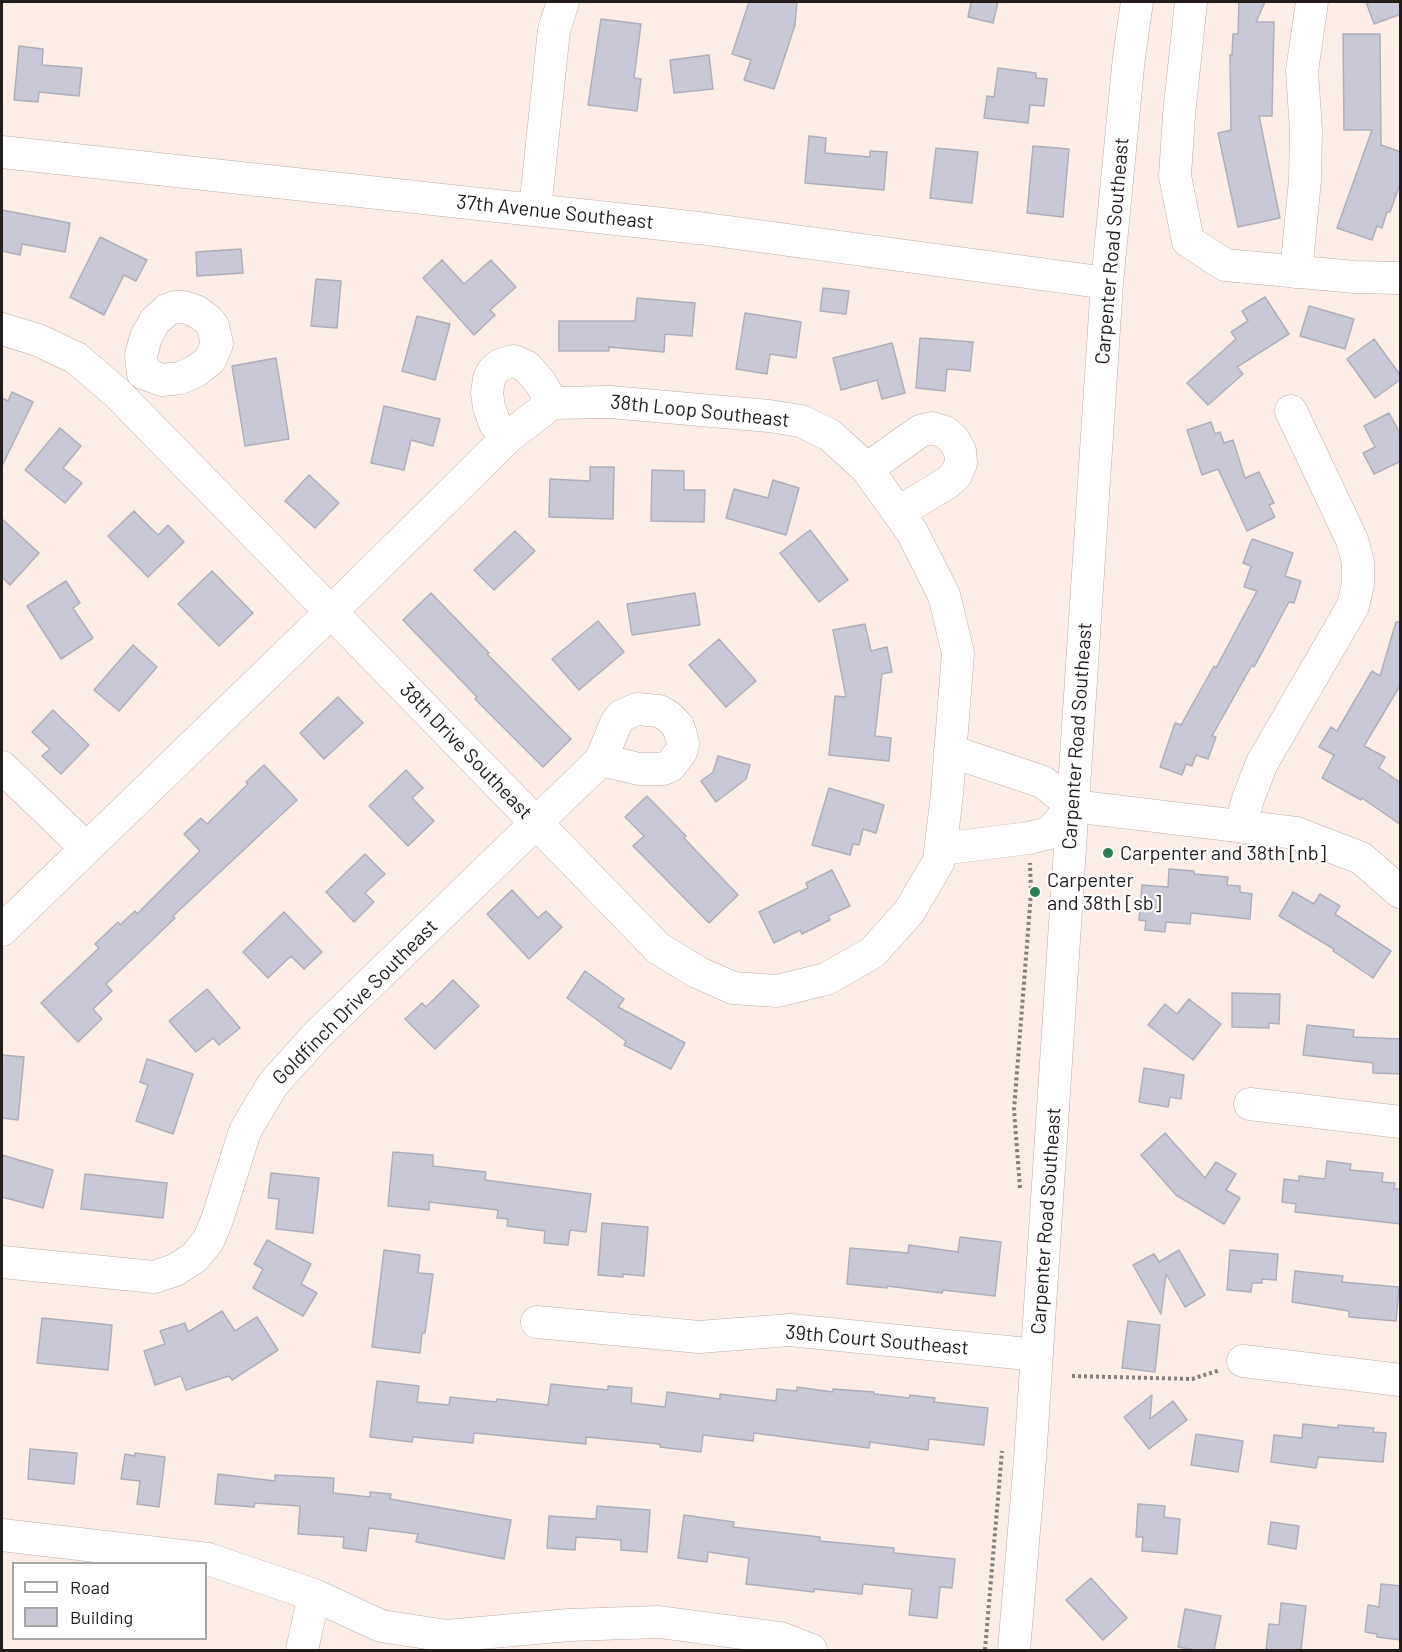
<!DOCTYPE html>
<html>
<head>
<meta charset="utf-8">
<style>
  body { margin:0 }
  #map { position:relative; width:1402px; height:1652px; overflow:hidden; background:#fceee6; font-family:Barlow,sans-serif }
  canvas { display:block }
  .frame { position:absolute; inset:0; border:3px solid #221d1b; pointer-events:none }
  .legend { position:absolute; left:12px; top:1562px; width:195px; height:78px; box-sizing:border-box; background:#fff; border:2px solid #a7a5a4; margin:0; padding:8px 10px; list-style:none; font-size:18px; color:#221d1b }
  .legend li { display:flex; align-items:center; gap:12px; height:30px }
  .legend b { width:30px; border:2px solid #a7a5a4 }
</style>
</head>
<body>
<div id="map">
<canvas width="1402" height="1652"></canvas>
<div class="frame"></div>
<ul class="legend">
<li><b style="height:8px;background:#fff"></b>Road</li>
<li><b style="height:16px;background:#c9c8d6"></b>Building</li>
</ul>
</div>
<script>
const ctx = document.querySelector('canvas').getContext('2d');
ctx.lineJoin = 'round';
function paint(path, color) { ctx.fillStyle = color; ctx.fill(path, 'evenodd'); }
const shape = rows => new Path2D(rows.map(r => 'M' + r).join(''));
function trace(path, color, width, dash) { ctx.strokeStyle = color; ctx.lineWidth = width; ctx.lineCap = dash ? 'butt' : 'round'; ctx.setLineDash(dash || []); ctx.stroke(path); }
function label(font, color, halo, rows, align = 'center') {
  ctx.font = font + ' Barlow,sans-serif'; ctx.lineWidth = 4.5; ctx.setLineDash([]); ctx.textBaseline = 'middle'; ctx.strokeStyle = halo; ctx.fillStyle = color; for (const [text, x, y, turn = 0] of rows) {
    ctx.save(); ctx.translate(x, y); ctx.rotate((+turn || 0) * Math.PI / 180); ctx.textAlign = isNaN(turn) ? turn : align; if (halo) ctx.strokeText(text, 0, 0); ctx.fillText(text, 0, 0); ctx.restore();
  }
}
const building = shape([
  [749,2,797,2,795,25,774,89,744,80,751,60,732,54,749,2],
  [971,2,998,2,993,23,968,17,971,2],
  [1239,2,1265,2,1256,22,1274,22,1272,116,1259,116,1280,218,1238,227,1218,133,1231,130,1230,55,1232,55,1233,34,1238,34,1239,2],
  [1366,2,1401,2,1401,14,1374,24,1366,2],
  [601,19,641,24,634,78,641,79,637,111,588,105,601,19],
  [1343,34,1380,34,1381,145,1401,152,1401,181,1390,212,1387,212,1382,228,1377,226,1372,240,1337,228,1372,130,1344,130,1343,34],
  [19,46,43,49,42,65,82,68,79,96,39,92,38,102,14,100,19,46],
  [709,55,713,89,674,93,670,60,709,55],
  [998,68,1036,73,1036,78,1047,79,1044,106,1030,105,1028,123,984,118,987,96,994,97,998,68],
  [809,136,826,138,825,153,870,157,870,151,887,152,884,190,805,183,809,136],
  [1033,146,1069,149,1063,217,1027,213,1033,146],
  [936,148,978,152,972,203,930,198,936,148],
  [2,210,70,223,65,252,22,244,20,255,2,251,2,210],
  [100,237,147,260,136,281,124,275,104,315,70,297,100,237],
  [241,249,243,273,197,276,196,252,241,249],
  [442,260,464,284,491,260,516,287,490,310,495,315,474,335,423,278,442,260],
  [316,279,341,281,337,328,311,326,316,279],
  [823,288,849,291,846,314,820,311,823,288],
  [1265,297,1289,334,1237,367,1243,374,1208,405,1187,383,1236,339,1231,332,1248,321,1242,311,1265,297],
  [637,298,695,303,692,336,665,334,664,352,609,347,609,351,559,351,559,321,635,321,637,298],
  [1309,306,1354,319,1345,349,1300,336,1309,306],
  [745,313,801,322,796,358,770,354,767,374,736,369,745,313],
  [417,316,450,324,435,380,402,371,417,316],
  [920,338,973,342,970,371,947,369,945,391,916,388,920,338],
  [1374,339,1401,376,1401,379,1375,398,1347,359,1374,339],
  [892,343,905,393,882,399,877,380,841,390,833,358,892,343],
  [276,358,289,439,245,446,232,366,276,358],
  [12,392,33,402,2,466,2,398,8,401,12,392],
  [384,406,440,419,433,446,411,440,404,470,371,463,384,406],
  [1389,413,1401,435,1401,461,1374,474,1363,453,1375,447,1364,426,1389,413],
  [1211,422,1215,434,1220,432,1224,443,1233,440,1245,478,1259,472,1274,503,1269,505,1275,517,1247,531,1218,469,1202,475,1187,430,1211,422],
  [60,428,81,446,63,468,82,483,65,503,25,470,60,428],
  [590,467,614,467,613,519,549,517,550,479,590,481,590,467],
  [652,470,684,471,684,490,705,490,704,522,651,521,652,470],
  [309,475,339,503,315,528,285,501,309,475],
  [773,480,799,488,786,535,726,518,734,489,768,498,773,480],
  [134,511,158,535,168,525,184,542,148,577,108,536,134,511],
  [2,519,39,553,10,585,2,577,2,519],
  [810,530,848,580,819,602,780,553,810,530],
  [515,531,535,551,494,590,474,570,515,531],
  [1252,539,1293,553,1285,576,1301,581,1294,603,1289,602,1254,667,1252,665,1212,736,1216,737,1208,759,1196,755,1192,766,1186,764,1182,775,1160,767,1175,723,1181,725,1214,666,1216,668,1257,591,1244,587,1251,566,1243,563,1252,539],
  [212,571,253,613,219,646,178,604,212,571],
  [66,581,80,603,73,608,93,638,61,659,27,606,66,581],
  [431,593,489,653,487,654,571,739,543,767,475,699,477,697,403,620,431,593],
  [695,593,700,625,632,635,627,604,695,593],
  [598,621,624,652,579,690,552,659,598,621],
  [1396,622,1401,622,1401,684,1364,746,1385,757,1379,768,1401,783,1401,825,1362,798,1361,800,1322,778,1334,755,1319,747,1331,727,1337,731,1372,671,1380,676,1396,622],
  [865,624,871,651,887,647,892,672,882,674,875,736,891,738,889,761,829,755,835,696,846,697,833,630,865,624],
  [719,639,756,681,726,707,689,665,719,639],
  [133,645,157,667,119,711,94,690,133,645],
  [338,697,363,723,324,759,300,733,338,697],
  [53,710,89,745,61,774,42,756,50,749,32,732,53,710],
  [718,756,750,765,746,779,716,802,701,781,713,772,718,756],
  [264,765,297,800,173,916,175,918,106,984,112,991,93,1009,102,1019,78,1042,41,1003,99,948,95,944,118,922,120,925,135,911,137,914,200,851,184,834,201,818,207,824,248,784,246,782,264,765],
  [406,770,423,788,412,798,434,821,408,846,369,806,406,770],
  [829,788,884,805,876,833,863,829,859,845,853,844,850,855,812,845,829,788],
  [647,796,686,836,684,838,738,895,709,923,633,846,644,836,625,817,647,796],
  [365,854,385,874,365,893,374,902,354,922,326,892,365,854],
  [1169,869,1194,871,1194,874,1228,877,1227,885,1240,886,1240,892,1252,894,1250,919,1191,913,1190,924,1166,922,1165,932,1145,930,1146,921,1139,920,1142,885,1168,887,1169,869],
  [832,870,850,906,828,916,830,920,802,934,800,930,774,943,759,912,808,888,806,883,832,870],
  [512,890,538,918,546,911,562,927,529,959,487,914,512,890],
  [1293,892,1314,904,1320,894,1340,906,1335,914,1391,951,1373,978,1333,951,1334,949,1279,916,1293,892],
  [284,912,322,952,304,969,291,956,268,978,243,952,284,912],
  [585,971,624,999,618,1007,685,1043,671,1069,624,1045,626,1041,567,998,585,971],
  [453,980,479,1006,435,1049,405,1019,422,1003,426,1007,453,980],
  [207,989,240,1028,219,1045,213,1038,196,1052,169,1021,207,989],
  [1232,993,1280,994,1279,1024,1269,1023,1269,1028,1232,1027,1232,993],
  [1189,999,1221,1024,1193,1060,1148,1025,1165,1004,1177,1014,1189,999],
  [1307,1025,1354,1030,1353,1037,1401,1039,1401,1074,1373,1073,1373,1063,1303,1055,1307,1025],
  [2,1055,24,1057,18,1120,2,1118,2,1055],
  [147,1059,193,1074,173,1134,136,1121,148,1085,140,1082,147,1059],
  [1144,1068,1184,1075,1181,1099,1170,1097,1168,1107,1139,1102,1144,1068],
  [1165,1133,1205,1178,1216,1162,1236,1174,1226,1190,1240,1198,1224,1224,1176,1195,1141,1155,1165,1133],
  [393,1152,433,1155,433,1166,486,1172,485,1180,591,1194,586,1232,570,1230,568,1245,544,1243,545,1231,507,1226,508,1219,497,1218,498,1210,429,1202,429,1210,388,1206,393,1152],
  [2,1155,53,1170,43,1208,2,1197,2,1155],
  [1327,1161,1351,1164,1350,1170,1383,1173,1382,1182,1395,1183,1394,1189,1401,1189,1401,1224,1295,1212,1296,1204,1282,1202,1284,1179,1299,1181,1299,1176,1325,1179,1327,1161],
  [271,1173,319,1178,313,1233,276,1229,279,1199,268,1198,271,1173],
  [85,1174,167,1183,163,1218,81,1209,85,1174],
  [602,1223,648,1227,644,1276,623,1274,623,1277,598,1275,602,1223],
  [960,1237,1001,1242,995,1296,943,1290,942,1293,887,1286,887,1288,847,1284,850,1248,908,1253,909,1245,958,1252,960,1237],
  [267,1240,311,1264,301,1284,317,1293,303,1316,253,1288,263,1269,254,1264,267,1240],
  [384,1250,420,1255,418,1273,433,1274,425,1333,422,1333,420,1353,372,1347,384,1250],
  [1179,1250,1205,1295,1185,1307,1166,1274,1161,1314,1133,1265,1154,1254,1159,1262,1179,1250],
  [1230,1250,1278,1254,1276,1280,1262,1279,1262,1283,1252,1283,1251,1292,1227,1290,1230,1250],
  [1295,1271,1343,1276,1342,1282,1399,1287,1396,1321,1349,1317,1349,1311,1292,1302,1295,1271],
  [222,1311,235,1331,257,1317,278,1350,232,1380,229,1376,186,1390,181,1376,155,1385,144,1351,165,1344,160,1331,185,1323,188,1332,222,1311],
  [42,1318,112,1325,108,1370,37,1363,42,1318],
  [1128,1321,1160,1325,1155,1372,1122,1368,1128,1321],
  [377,1381,419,1386,417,1402,449,1405,450,1397,496,1402,497,1399,548,1405,551,1384,608,1390,608,1386,632,1388,631,1403,665,1407,667,1392,720,1399,720,1394,776,1401,777,1389,797,1391,797,1387,833,1392,833,1389,874,1392,874,1394,909,1398,910,1395,935,1398,934,1402,988,1408,984,1445,929,1439,928,1450,870,1442,869,1448,754,1433,753,1441,703,1435,701,1452,660,1447,660,1444,586,1437,586,1444,474,1433,473,1443,413,1437,412,1442,370,1437,377,1381],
  [1152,1395,1150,1419,1173,1401,1187,1420,1149,1449,1124,1417,1152,1395],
  [1303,1424,1338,1428,1338,1425,1374,1428,1373,1432,1386,1433,1383,1462,1318,1457,1316,1468,1271,1462,1274,1435,1302,1438,1303,1424],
  [1196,1434,1243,1441,1238,1472,1191,1465,1196,1434],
  [30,1449,77,1453,74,1484,28,1479,30,1449],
  [135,1453,165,1457,159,1507,137,1504,140,1481,121,1479,125,1454,135,1456,135,1453],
  [218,1474,275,1481,275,1475,334,1478,333,1493,370,1497,370,1492,391,1494,390,1499,511,1520,504,1559,416,1542,418,1534,369,1528,366,1551,343,1548,344,1537,298,1534,300,1506,255,1503,254,1507,215,1504,218,1474],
  [1138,1504,1165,1506,1164,1517,1180,1519,1177,1554,1142,1551,1143,1537,1136,1537,1138,1504],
  [597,1506,650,1510,647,1552,621,1550,621,1540,576,1537,575,1550,547,1548,549,1516,596,1519,597,1506],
  [684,1515,734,1522,733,1527,820,1537,820,1541,894,1548,894,1553,955,1559,952,1588,940,1587,937,1618,909,1615,912,1589,863,1584,862,1594,814,1589,814,1592,746,1584,749,1558,708,1552,707,1562,678,1558,684,1515],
  [1271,1522,1299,1526,1296,1549,1268,1544,1271,1522],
  [1091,1578,1127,1618,1103,1640,1066,1600,1091,1578],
  [1381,1584,1401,1586,1401,1640,1377,1637,1377,1634,1365,1632,1368,1605,1379,1607,1381,1584],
  [1281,1603,1306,1606,1301,1650,1266,1650,1269,1624,1279,1625,1281,1603],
  [1185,1609,1221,1616,1214,1650,1195,1650,1178,1647,1185,1609]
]);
paint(building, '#c9c8d6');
trace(building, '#afaebb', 1.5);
const minor = shape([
  [1191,2,1179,115,1175,176,1188,241,1225,265,1355,277,1400,278],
  [2,152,699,228,1107,283],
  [535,210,554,30,563,2],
  [1296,272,1305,180,1306,130,1302,71,1312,2],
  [175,307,183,307,196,311,208,320,213,326,217,344,210,360,196,371,180,378,162,380,143,373,141,355,146,337,155,321,167,310,175,307],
  [2,329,38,340,76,358,117,393,331,612,658,948,697,972,733,988,777,991,826,979,872,953,909,912,939,861,947,794,958,653,944,595,912,532,867,469,830,435,801,421,769,416,610,402,552,403,507,438,331,612,2,930],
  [507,438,495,424,489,407,487,393,489,379,493,371,500,365,514,361,527,367,540,382,552,403],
  [867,469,920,431,932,428,945,432,954,440,960,451,961,463,956,475,947,483,899,512],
  [950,751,1043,782,1073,806,1296,833,1361,858,1400,892],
  [2,767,86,848],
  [1241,825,1248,799,1262,763,1353,606,1358,584,1358,562,1352,540,1291,411],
  [941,849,1029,838,1049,833,1073,806],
  [1250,1104,1400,1122],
  [2,1262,154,1277,175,1270,194,1258,208,1241,217,1220,245,1131,273,1084,318,1034,601,760,616,723,621,716,637,709,659,711,668,716,678,726,681,735,683,744,681,752,670,766,663,769,639,769,601,760],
  [537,1322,699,1337,790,1330,1037,1355],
  [1243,1361,1400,1380],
  [2,1535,208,1559,314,1595,381,1626,447,1636,569,1625,659,1622,780,1638,811,1650],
  [302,1650,314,1595],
  [1014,1650,1030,1459,1107,283,1129,57,1137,2]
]);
trace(minor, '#bbada6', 33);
trace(shape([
  [1020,1188,1014,1110,1031,893,1030,863],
  [1072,1376,1192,1379,1220,1370],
  [985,1650,1002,1451]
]), '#877d79', 4, [3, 3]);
trace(minor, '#fff', 32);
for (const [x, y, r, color] of [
  [1108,853,6,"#2a8053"],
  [1035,892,6,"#2a8053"]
]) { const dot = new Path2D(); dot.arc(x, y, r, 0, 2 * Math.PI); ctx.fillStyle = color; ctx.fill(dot); trace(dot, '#fff', 2); }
label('20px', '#221d1b', '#fff', [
  ["37th Avenue Southeast",555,212,6],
  ["Carpenter Road Southeast",1112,251,-85],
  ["38th Loop Southeast",700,411,6],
  ["Carpenter Road Southeast",1077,736,-86],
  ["38th Drive Southeast",466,751,46],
  ["Goldfinch Drive Southeast",355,1002,-45],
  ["Carpenter Road Southeast",1046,1221,-86],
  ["39th Court Southeast",877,1340,5]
]);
label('20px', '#221d1b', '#fff', [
  ["Carpenter and 38th [nb]",1120,853],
  ["Carpenter",1047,880],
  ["and 38th [sb]",1047,903]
], 'left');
</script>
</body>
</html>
